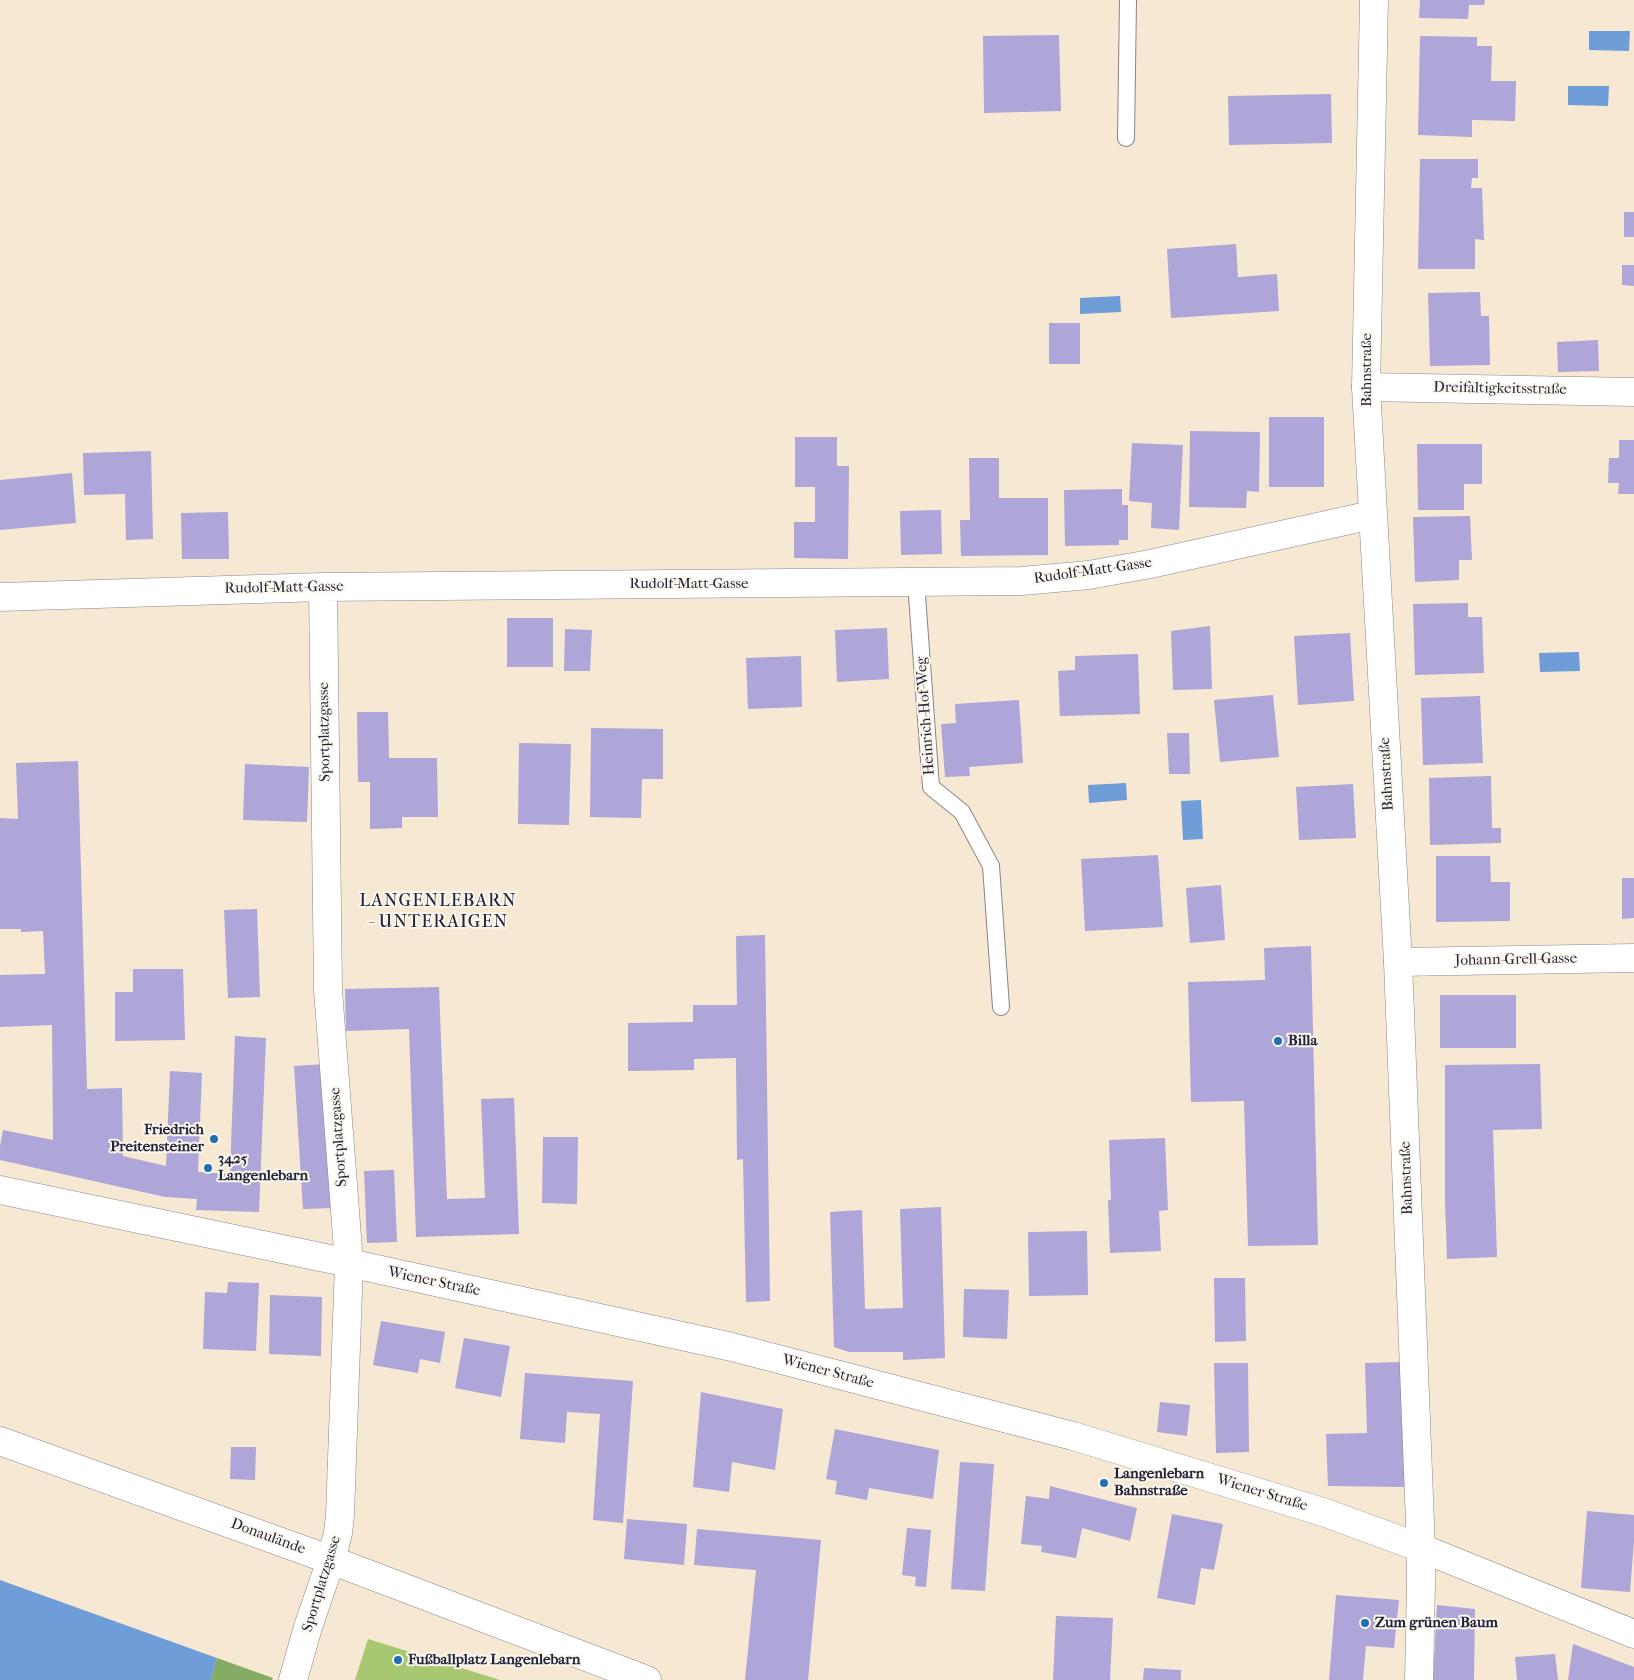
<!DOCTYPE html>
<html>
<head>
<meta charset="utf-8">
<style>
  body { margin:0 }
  canvas { display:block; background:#f7e8d3 }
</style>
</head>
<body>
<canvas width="1634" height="1680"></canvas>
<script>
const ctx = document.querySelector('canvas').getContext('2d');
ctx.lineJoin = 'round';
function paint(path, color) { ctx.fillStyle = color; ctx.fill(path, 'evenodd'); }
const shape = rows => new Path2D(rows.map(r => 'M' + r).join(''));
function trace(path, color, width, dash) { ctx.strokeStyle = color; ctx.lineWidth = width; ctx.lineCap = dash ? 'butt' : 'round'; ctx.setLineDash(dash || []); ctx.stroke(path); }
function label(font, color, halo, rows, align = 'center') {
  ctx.font = font + ' "IM FELL French Canon",serif'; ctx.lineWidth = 4; ctx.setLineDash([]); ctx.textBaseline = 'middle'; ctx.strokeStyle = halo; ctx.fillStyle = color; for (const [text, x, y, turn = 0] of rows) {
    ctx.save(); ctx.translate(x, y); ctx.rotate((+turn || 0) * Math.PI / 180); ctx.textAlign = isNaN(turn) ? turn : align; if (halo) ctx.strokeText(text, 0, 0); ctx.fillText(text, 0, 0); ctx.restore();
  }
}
paint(shape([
  [368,1639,500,1680,355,1680]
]), '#a7c871');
paint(shape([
  [217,1658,273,1678,272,1680,211,1680]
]), '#85ac63');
paint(shape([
  [1589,31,1630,31,1629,51,1589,50],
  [1568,86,1609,86,1608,106,1568,105],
  [1120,296,1121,312,1080,314,1080,298],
  [1579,652,1580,671,1540,672,1539,653],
  [1126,783,1127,800,1089,803,1088,785],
  [1201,800,1203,839,1183,840,1181,801],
  [0,1580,217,1658,211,1680,0,1680]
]), '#6e9dd7');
paint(shape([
  [1420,0,1485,0,1484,5,1469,5,1468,19,1419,18],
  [1059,35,1061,111,984,113,983,36],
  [1420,36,1477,37,1477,46,1492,46,1491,81,1516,81,1515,121,1472,120,1472,137,1418,135],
  [1331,94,1332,143,1229,145,1228,96],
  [1420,159,1478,159,1478,178,1472,178,1471,188,1482,188,1484,240,1475,239,1475,269,1418,269],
  [1624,212,1634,212,1634,237,1624,237],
  [1236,244,1238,277,1277,274,1279,311,1171,318,1167,249],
  [1622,265,1634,265,1634,286,1622,285],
  [1480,292,1481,316,1489,316,1490,365,1430,366,1428,293],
  [1049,323,1080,323,1080,364,1049,364],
  [1598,340,1599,371,1558,372,1557,342],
  [1269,417,1324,417,1324,487,1269,487],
  [1190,431,1260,432,1259,492,1247,491,1246,508,1189,507],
  [795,437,837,437,837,466,849,466,848,559,794,558,794,522,815,522,815,487,795,487],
  [1619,440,1634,440,1634,494,1618,494,1619,483,1608,483,1609,458,1619,458],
  [1132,443,1183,445,1179,530,1151,528,1152,503,1129,501],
  [1417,444,1482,444,1482,484,1464,484,1464,510,1418,510],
  [151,451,153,539,126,540,125,494,84,495,83,453],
  [969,458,999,458,999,498,1048,498,1048,555,961,556,960,520,970,520],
  [72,473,76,523,0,530,0,480],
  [1122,489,1122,505,1128,505,1128,540,1119,540,1119,545,1065,546,1064,490],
  [941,510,942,554,901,555,900,511],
  [228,512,229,559,182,559,181,513],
  [1470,516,1472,560,1459,560,1459,580,1415,582,1413,517],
  [1468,603,1468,617,1482,617,1484,673,1415,675,1413,604],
  [507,618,553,618,553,667,507,667],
  [1210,626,1212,689,1173,690,1171,631],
  [887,628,889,679,837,682,835,630],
  [565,629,592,630,590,671,564,671],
  [1350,633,1354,701,1298,705,1294,636],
  [1138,654,1140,714,1060,716,1058,671,1075,670,1075,656],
  [801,656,802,707,748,709,746,658],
  [1273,695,1279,757,1220,762,1214,700],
  [1480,696,1483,763,1423,765,1421,698],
  [1019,700,1023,763,969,767,970,776,945,777,941,724,956,723,955,704],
  [357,712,388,712,389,758,437,758,438,817,402,817,402,828,370,829,370,782,358,782],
  [591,728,663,729,663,779,642,779,641,818,590,817],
  [1167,733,1189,733,1190,774,1169,774],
  [519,743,571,744,569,825,518,824],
  [78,761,87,1089,122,1088,123,1156,166,1166,170,1071,202,1073,198,1172,230,1174,235,1036,266,1038,259,1212,196,1210,197,1199,165,1197,0,1160,0,1146,3,1130,53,1140,52,1025,0,1027,0,975,45,974,43,931,21,932,21,929,0,929,0,818,18,819,16,763],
  [245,764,309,767,307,822,243,820],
  [1491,776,1492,828,1501,828,1501,843,1430,845,1429,778],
  [1353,784,1356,838,1299,840,1296,787],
  [1158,855,1163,927,1085,931,1081,859],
  [1436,856,1490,856,1491,882,1510,882,1510,921,1436,922],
  [1622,878,1634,878,1634,918,1622,919],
  [1221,885,1225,940,1190,943,1186,888],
  [257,909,260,997,228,998,224,910],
  [765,935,770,1301,746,1302,743,1159,737,1160,736,1058,694,1059,694,1070,628,1071,628,1023,693,1022,693,1005,737,1005,736,936],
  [1311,946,1318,1245,1248,1246,1244,1101,1191,1102,1188,982,1265,980,1264,948],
  [133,969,183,969,185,1040,115,1041,115,992,133,992],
  [439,987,447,1199,485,1198,481,1099,514,1098,519,1234,416,1237,409,1029,346,1031,345,989],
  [1440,995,1516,995,1516,1048,1440,1048],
  [325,1064,334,1208,303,1209,294,1066],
  [1540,1064,1542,1129,1493,1130,1497,1257,1447,1259,1445,1200,1445,1065],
  [543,1137,578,1137,577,1204,542,1203],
  [1165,1138,1168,1210,1159,1211,1161,1251,1110,1253,1108,1200,1111,1200,1109,1140],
  [394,1170,397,1242,367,1243,364,1171],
  [941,1207,945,1358,903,1360,903,1352,849,1352,834,1347,830,1212,862,1210,865,1309,903,1308,900,1209],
  [1087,1231,1088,1295,1029,1296,1028,1232],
  [1214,1278,1245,1278,1246,1341,1215,1342],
  [228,1282,259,1283,256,1351,203,1349,205,1292,227,1293],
  [964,1289,1009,1290,1007,1339,963,1337],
  [270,1295,322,1297,321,1356,269,1354],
  [381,1321,445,1332,440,1363,420,1359,418,1373,373,1365],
  [464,1338,510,1346,501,1397,455,1388],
  [1401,1362,1405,1487,1328,1486,1326,1434,1367,1433,1365,1363],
  [1214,1363,1248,1363,1249,1452,1216,1453],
  [525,1373,633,1381,623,1523,593,1520,600,1414,567,1412,565,1443,520,1439],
  [701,1392,783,1409,775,1470,732,1462,729,1492,693,1487],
  [1160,1402,1190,1405,1187,1436,1157,1432],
  [835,1429,939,1450,933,1499,869,1488,867,1500,835,1494,837,1481,826,1479],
  [231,1447,256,1447,255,1480,230,1479],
  [960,1462,994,1464,985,1591,951,1589],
  [1050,1486,1137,1508,1130,1541,1082,1528,1076,1558,1041,1552,1042,1546,1021,1544,1026,1496,1049,1499],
  [1587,1511,1634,1515,1634,1541,1630,1592,1581,1588],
  [1172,1514,1223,1524,1214,1570,1201,1568,1195,1605,1157,1598],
  [627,1519,687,1524,684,1565,624,1559],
  [907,1528,931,1530,926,1587,915,1586,916,1577,902,1575],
  [697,1529,821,1540,808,1680,745,1680,756,1570,694,1565],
  [1336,1595,1399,1600,1394,1648,1366,1646,1363,1680,1329,1680],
  [1437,1605,1475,1609,1474,1680,1433,1680],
  [1056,1616,1113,1618,1110,1680,1053,1680],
  [1573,1644,1634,1667,1634,1680,1568,1680],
  [1555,1654,1558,1680,1517,1680,1515,1657],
  [1144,1668,1181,1670,1181,1680,1143,1680]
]), '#aea5d8');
const service = shape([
  [1126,138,1128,0],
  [916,582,931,787,962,812,991,866,1001,1007]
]);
const minor = shape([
  [1366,387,1634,392],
  [0,597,323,587,1022,581,1089,575,1150,564,1372,515],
  [1398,962,1634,958],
  [0,1441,331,1560,647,1680],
  [293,1680,308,1627,331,1560,338,1533,340,1515,349,1263,328,990,323,587],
  [1419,1680,1421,1583,1421,1548]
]);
const tertiary = shape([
  [1374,0,1366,387,1398,962,1421,1548]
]);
const primary = shape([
  [0,1190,349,1263,732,1347,1073,1436,1326,1513,1421,1548,1634,1634]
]);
trace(service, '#8c8587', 18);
trace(minor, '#8c8587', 29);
trace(tertiary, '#8c8587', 29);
trace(primary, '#8c8587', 29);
trace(service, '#fff', 16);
trace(minor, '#fff', 28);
trace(tertiary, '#fff', 28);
trace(primary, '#fff', 28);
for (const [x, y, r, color] of [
  [1278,1041,5,"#1f6fb2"],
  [214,1139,5,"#1f6fb2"],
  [208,1168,5,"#1f6fb2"],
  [1104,1483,5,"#1f6fb2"],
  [1365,1623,5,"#1f6fb2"],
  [398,1660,5,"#1f6fb2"]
]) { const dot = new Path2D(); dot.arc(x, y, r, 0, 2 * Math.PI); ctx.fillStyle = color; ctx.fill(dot); trace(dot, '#fbf7ec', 2); }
label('15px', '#22223b', '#fbf7ec', [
  ["Bahnstraße",1367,370,-90],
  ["Dreifaltigkeitsstraße",1500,389,1],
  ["Rudolf-Matt-Gasse",1093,571,-8],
  ["Rudolf-Matt-Gasse",689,584],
  ["Rudolf-Matt-Gasse",284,588,-1],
  ["Heinrich-Hof-Weg",926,716,-94],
  ["Sportplatzgasse",325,732,-91],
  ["Bahnstraße",1387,774,-93],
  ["Johann-Grell-Gasse",1516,960,-1],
  ["Sportplatzgasse",339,1137,-94],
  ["Bahnstraße",1407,1178,-92],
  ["Wiener Straße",434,1282,12],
  ["Wiener Straße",828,1372,15],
  ["Wiener Straße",1262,1493,17],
  ["Donaulände",268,1537,20],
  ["Sportplatzgasse",322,1584,-73]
]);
label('bold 15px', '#22223b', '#fbf7ec', [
  ["Billa",1288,1041],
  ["Friedrich",204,1130,"right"],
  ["Preitensteiner",204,1147,"right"],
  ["3425",218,1159],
  ["Langenlebarn",218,1176],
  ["Langenlebarn",1114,1474],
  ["Bahnstraße",1114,1491],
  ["Zum grünen Baum",1375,1623],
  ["Fußballplatz Langenlebarn",408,1660]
], 'left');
ctx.letterSpacing = '1px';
label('18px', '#22223b', '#fbf7ec', [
  ["LANGENLEBARN",438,902],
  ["- UNTERAIGEN",438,923]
]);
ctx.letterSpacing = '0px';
</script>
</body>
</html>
